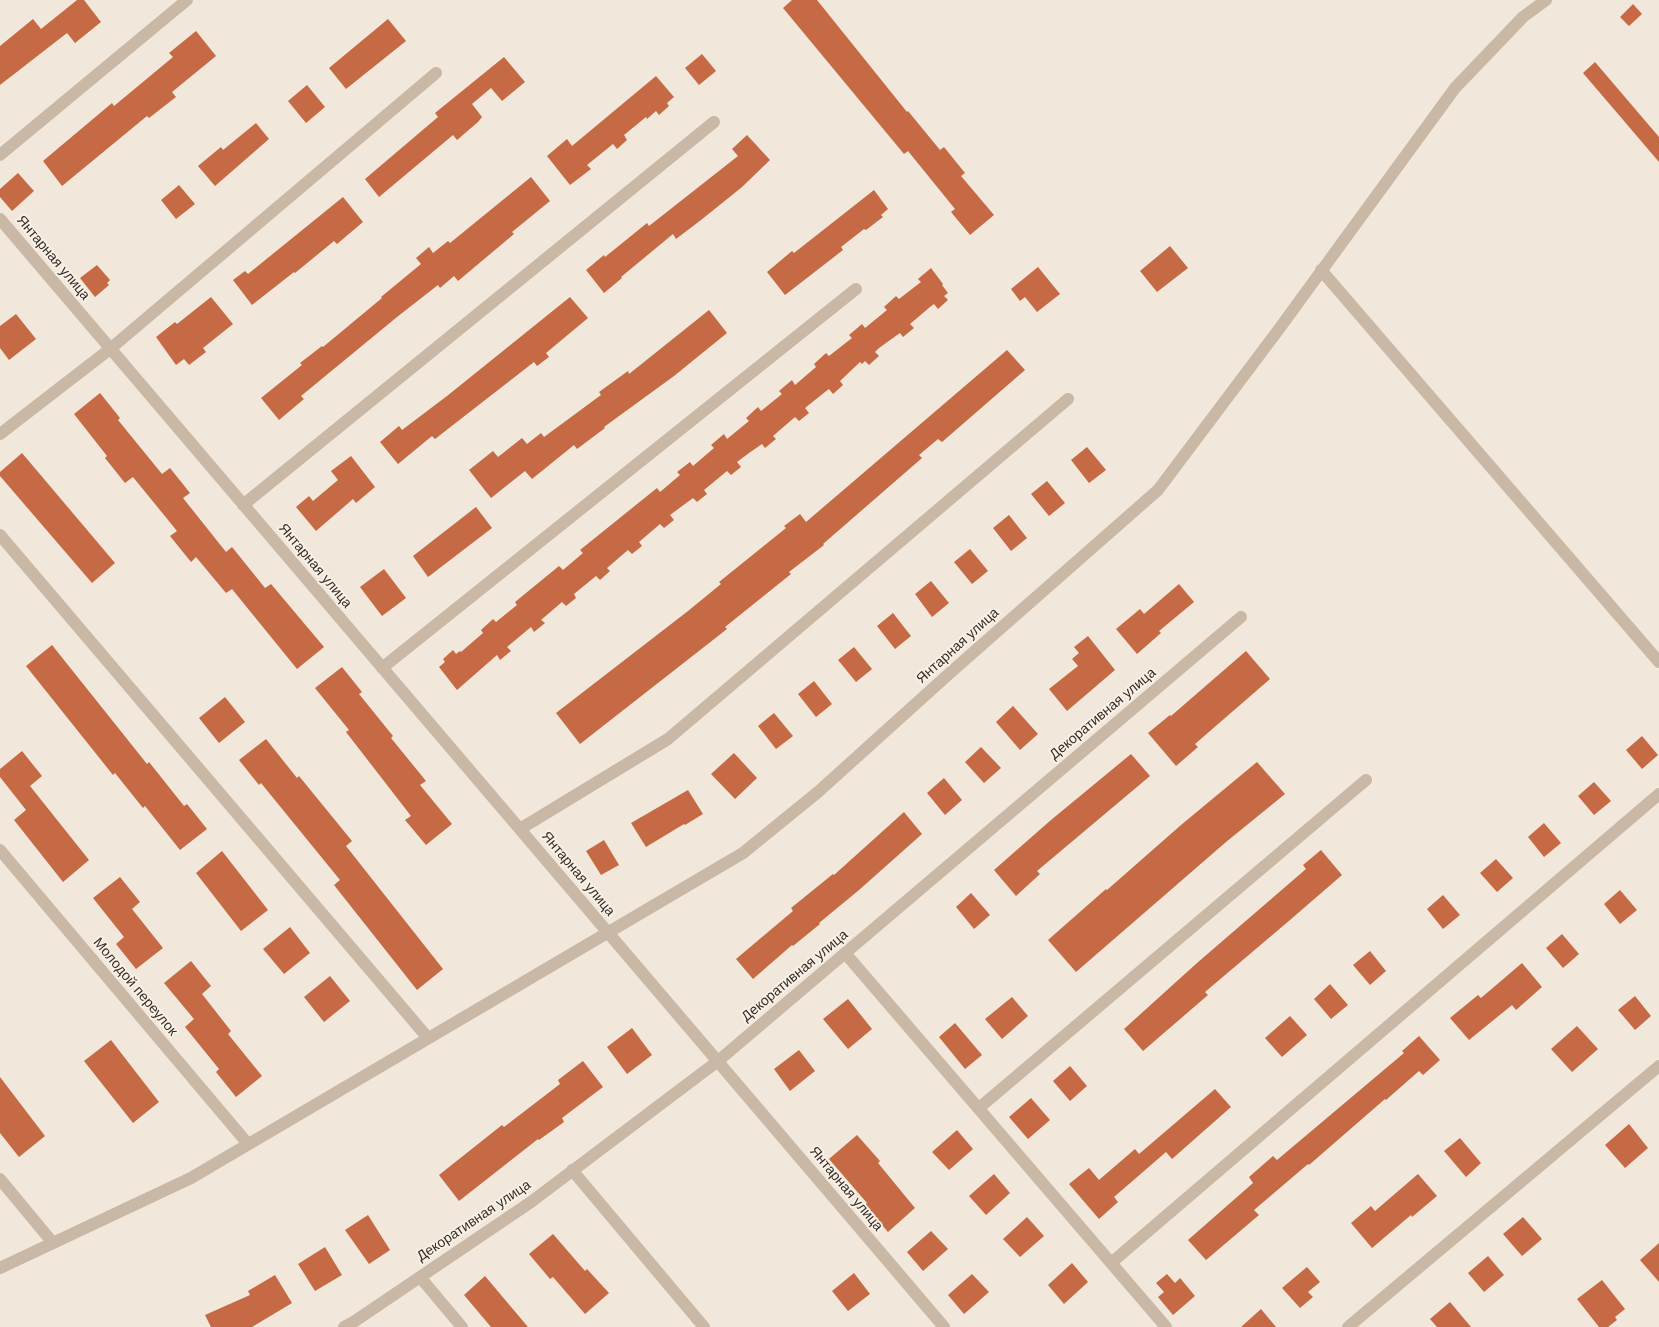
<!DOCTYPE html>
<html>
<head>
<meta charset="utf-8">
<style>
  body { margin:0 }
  canvas { display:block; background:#f1e7da }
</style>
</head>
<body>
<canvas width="1659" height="1327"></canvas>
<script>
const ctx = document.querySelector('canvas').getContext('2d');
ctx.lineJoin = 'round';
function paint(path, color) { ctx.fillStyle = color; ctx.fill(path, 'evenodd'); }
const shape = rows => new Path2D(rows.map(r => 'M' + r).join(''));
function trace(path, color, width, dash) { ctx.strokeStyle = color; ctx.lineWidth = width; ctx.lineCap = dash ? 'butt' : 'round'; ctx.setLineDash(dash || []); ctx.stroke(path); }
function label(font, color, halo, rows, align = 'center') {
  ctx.font = font + ' Helvetica,sans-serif'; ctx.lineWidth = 4; ctx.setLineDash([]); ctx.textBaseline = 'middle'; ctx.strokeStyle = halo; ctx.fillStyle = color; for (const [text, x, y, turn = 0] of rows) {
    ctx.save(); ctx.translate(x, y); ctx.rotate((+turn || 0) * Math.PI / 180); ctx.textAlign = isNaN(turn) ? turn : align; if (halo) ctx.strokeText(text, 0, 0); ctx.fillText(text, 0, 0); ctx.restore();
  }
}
paint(shape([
  [77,0,84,0,101,22,75,43,67,33,0,85,0,46,33,19,41,29],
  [792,0,817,0,907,112,908,111,940,150,944,147,965,173,961,176,994,215,970,235,951,212,955,209,908,151,904,154,783,8],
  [1633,4,1642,14,1629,26,1620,17],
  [388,19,406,41,346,89,329,68],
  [196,31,216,56,172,92,176,97,149,118,147,116,62,186,43,161,112,103,114,106,173,57,169,53],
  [702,54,716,71,699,85,685,68],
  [504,57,525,82,502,101,491,88,472,104,482,117,478,122,457,140,453,135,379,197,365,179,438,117,435,113],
  [1595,62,1659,137,1659,162,1583,73],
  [656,76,674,97,667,103,669,106,659,115,656,111,647,119,646,117,624,135,627,140,617,149,613,144,587,165,591,169,570,185,547,156,567,139,572,146],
  [307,85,325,107,306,123,288,101],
  [256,123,269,139,215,186,198,166,221,147,223,150],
  [747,135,770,160,742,187,701,220,676,239,673,234,621,277,622,278,604,293,586,270,604,255,605,257,647,223,649,226,738,156,732,149],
  [18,173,34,191,12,211,0,197,0,189],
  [531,177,550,201,512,232,514,234,458,281,454,276,440,288,438,285,397,317,301,396,304,399,279,420,261,398,302,365,300,363,322,346,323,347,382,298,381,297,421,264,416,258,429,247,433,253,448,241,450,243],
  [179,185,195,204,176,219,161,200],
  [874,190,888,209,881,215,883,217,866,230,864,229,841,247,843,250,785,295,767,272,792,251,794,253],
  [343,197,363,222,337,244,334,241,295,273,294,272,252,305,233,280,245,271,248,274],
  [1170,246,1188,268,1157,292,1140,271],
  [97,265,110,280,107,283,109,285,95,297,80,278],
  [1038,267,1060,294,1037,312,1025,297,1020,301,1011,289],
  [931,268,943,284,942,285,948,293,944,296,948,300,938,309,934,304,930,307,910,324,914,328,903,337,900,333,879,348,875,352,879,356,869,365,865,361,862,364,860,362,840,381,843,385,833,394,829,389,825,392,805,408,809,413,799,421,795,417,773,436,776,439,765,448,762,444,749,453,737,462,741,467,731,475,727,471,704,490,707,494,697,502,693,498,670,515,674,520,664,528,660,524,639,542,642,546,632,554,628,550,607,568,610,571,600,580,596,576,574,594,576,598,566,606,562,602,541,620,545,623,534,632,531,627,507,647,511,651,500,660,497,655,457,690,439,667,445,662,443,659,453,650,456,654,460,651,461,652,483,633,481,630,493,619,496,622,517,605,515,602,559,566,563,570,583,553,580,550,657,488,660,492,680,475,677,472,690,462,693,466,714,448,711,445,724,434,727,439,749,421,746,418,758,407,761,411,782,394,779,391,792,380,795,385,816,367,814,364,826,353,829,356,852,338,849,335,862,324,865,328,887,310,884,307,896,296,899,299,921,282,918,279],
  [211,297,233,324,203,348,206,352,189,365,184,359,176,365,156,337,175,322,177,324],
  [570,297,588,318,546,353,549,357,537,366,534,362,435,439,432,436,398,464,380,442,399,426,402,430,447,396],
  [709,310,727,333,674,376,604,427,605,428,577,449,574,445,532,479,525,471,491,498,469,470,493,451,498,457,522,438,527,444,541,433,544,437,601,395,599,392,628,371,629,374],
  [16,314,36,339,9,360,0,348,0,326],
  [1007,350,1025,370,942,442,938,439,919,455,922,458,823,544,824,545,789,572,791,574,725,627,727,629,580,744,556,713,688,611,721,584,719,582,786,528,784,526,800,514,806,522],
  [100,393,120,418,118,420,162,474,170,468,190,493,183,498,226,552,232,547,265,588,271,584,324,647,297,669,232,589,226,593,196,557,191,562,170,536,177,531,133,477,125,483,105,458,107,456,74,414],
  [1087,447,1106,470,1089,483,1071,460],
  [22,453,115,563,92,583,0,476,0,472],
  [351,456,375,487,356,503,353,499,316,531,296,507,309,496,313,501,338,480,331,471],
  [1047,481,1065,503,1049,516,1031,494],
  [476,507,492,528,428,577,413,556],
  [1009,515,1027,538,1011,551,993,528],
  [970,549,988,571,972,584,954,562],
  [384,569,406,598,382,616,360,587],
  [931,581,949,603,932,617,915,594],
  [1179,584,1194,602,1159,631,1161,633,1137,654,1116,629,1140,609,1144,614],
  [893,613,911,636,895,649,877,626],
  [1088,636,1115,670,1067,711,1049,689,1078,666,1072,659,1079,653,1074,647],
  [52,645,147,764,149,762,184,806,187,804,207,829,180,850,145,806,143,808,115,773,113,775,26,666],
  [854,647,872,669,856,682,838,660],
  [1246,651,1270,679,1195,744,1198,747,1176,766,1148,733,1170,715,1171,716],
  [342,667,362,692,359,694,393,736,391,738,426,781,420,785,452,824,426,845,405,820,411,816,346,732,349,730,315,688],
  [814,681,832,704,816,717,798,694],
  [225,697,245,722,219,743,199,718],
  [1013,706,1038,734,1020,750,996,722],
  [774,713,793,736,776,749,758,726],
  [1642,736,1658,755,1642,769,1626,750],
  [266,739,297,778,299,776,352,841,346,846,443,969,417,990,334,885,340,880,261,783,259,785,239,760],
  [981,747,1001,768,984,783,965,762],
  [22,751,42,776,30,786,89,860,63,882,14,820,26,810,0,777,0,769],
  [734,753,757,778,735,799,711,774],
  [1131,754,1150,776,1037,871,1040,874,1016,896,994,870,1051,820],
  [1257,762,1285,794,1226,842,1076,972,1048,940,1106,889,1107,890,1181,825],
  [944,778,962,800,945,815,927,793],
  [1594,782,1611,801,1594,815,1578,796],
  [688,790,703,814,685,825,684,824,646,847,631,823],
  [904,812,922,834,859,890,819,923,820,924,793,946,792,945,753,979,736,959,793,911,791,908,833,874,834,875],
  [1544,823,1561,843,1544,857,1528,837],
  [604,840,619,865,601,875,586,851],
  [1321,850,1342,875,1290,920,1205,992,1208,995,1143,1051,1124,1029,1197,963,1306,869,1303,865],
  [222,851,268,910,241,931,196,873],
  [1496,859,1513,878,1497,892,1480,873],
  [120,877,140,902,132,909,163,948,136,969,116,944,124,937,93,898],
  [1620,890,1637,910,1620,924,1604,904],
  [971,893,990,915,974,929,956,907],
  [1443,895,1460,915,1443,929,1427,909],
  [290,927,310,953,284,974,263,949],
  [1562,934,1579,954,1563,968,1546,948],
  [1370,951,1386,971,1370,985,1353,965],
  [191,961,211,986,202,994,231,1031,228,1034,262,1076,236,1097,216,1072,219,1069,185,1027,194,1019,164,983],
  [1522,963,1542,987,1516,1010,1512,1005,1469,1040,1450,1018,1478,995,1481,998],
  [330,976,350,1001,324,1022,304,997],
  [1330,984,1348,1005,1331,1019,1314,999],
  [1635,996,1651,1016,1635,1030,1618,1010],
  [1012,997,1028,1016,1002,1039,985,1019],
  [848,999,872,1029,848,1049,823,1019],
  [1290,1016,1307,1035,1282,1057,1265,1038],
  [955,1023,982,1055,965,1069,939,1037],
  [1577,1026,1598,1049,1572,1072,1551,1049],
  [632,1028,652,1055,627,1074,607,1047],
  [1419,1036,1440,1060,1423,1075,1419,1071,1386,1100,1385,1099,1309,1165,1308,1164,1254,1210,1259,1215,1206,1260,1188,1240,1253,1183,1249,1177,1273,1156,1277,1160,1404,1053,1402,1051],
  [111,1040,159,1102,133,1123,84,1061],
  [799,1050,815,1071,790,1091,774,1069],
  [583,1061,603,1087,562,1118,564,1122,539,1140,538,1139,459,1201,439,1175,502,1125,504,1127,560,1084,558,1080],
  [1070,1066,1087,1086,1070,1101,1053,1081],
  [0,1077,45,1136,19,1157,0,1133],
  [1215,1089,1231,1107,1172,1159,1166,1152,1114,1197,1118,1202,1099,1219,1069,1184,1089,1168,1099,1180,1135,1149,1139,1154],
  [1031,1098,1050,1120,1028,1139,1009,1117],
  [1629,1124,1648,1148,1625,1168,1605,1145],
  [957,1130,973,1149,949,1170,932,1152],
  [857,1135,880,1161,878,1163,915,1208,888,1232,865,1205,867,1203,829,1159],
  [1460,1138,1481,1163,1466,1177,1444,1151],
  [994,1174,1010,1193,986,1215,969,1196],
  [1418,1174,1437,1196,1412,1217,1411,1215,1372,1248,1351,1223,1371,1206,1375,1211],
  [368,1215,390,1250,369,1264,345,1230],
  [1027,1217,1044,1236,1020,1257,1003,1239],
  [1523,1217,1542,1239,1522,1256,1503,1234],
  [931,1231,948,1249,923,1271,907,1252],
  [553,1234,585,1271,587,1269,609,1293,585,1314,553,1277,550,1279,529,1254],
  [1659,1243,1659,1282,1640,1260],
  [325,1247,342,1275,315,1291,298,1264],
  [1488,1256,1504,1275,1484,1292,1468,1273],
  [1072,1263,1088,1282,1064,1304,1048,1285],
  [1307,1267,1320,1282,1308,1292,1313,1297,1300,1308,1282,1288],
  [854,1273,870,1294,848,1311,832,1291],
  [972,1274,989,1292,964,1314,948,1295],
  [1167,1274,1175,1283,1180,1278,1195,1296,1173,1315,1158,1297,1164,1292,1156,1283],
  [275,1275,292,1303,252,1327,211,1327,205,1315,250,1295,248,1291],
  [485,1276,528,1327,491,1327,464,1295],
  [1602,1280,1625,1309,1615,1317,1617,1320,1608,1327,1599,1327,1577,1299],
  [1450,1302,1471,1327,1437,1327,1430,1319],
  [1261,1309,1276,1327,1241,1327]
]), '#c56a44');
trace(shape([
  [0,155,187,0],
  [0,219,944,1327],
  [1321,270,1659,662],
  [0,434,110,349,436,73],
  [243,505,714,122],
  [0,535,428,1038],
  [382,668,856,289],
  [520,829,668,739,1068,399],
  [0,850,248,1144],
  [845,953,1166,1327],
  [979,1108,1366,780],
  [572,1170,704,1327],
  [0,1179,53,1243],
  [1111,1263,1659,794],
  [0,1268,191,1178,743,853,818,792,951,672,1158,490,1279,329,1455,88,1523,17,1546,0],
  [420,1277,462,1327],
  [344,1327,355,1321,531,1202,718,1061,1241,617],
  [1348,1327,1659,1066]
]), '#c9b8a6', 12);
label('14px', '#352c27', '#f9f1e6', [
  ["Янтарная улица",53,258,50],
  ["Янтарная улица",315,566,50],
  ["Янтарная улица",958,646,-42],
  ["Декоративная улица",1103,714,-40],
  ["Янтарная улица",578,874,50],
  ["Декоративная улица",795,976,-40],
  ["Молодой переулок",135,987,50],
  ["Янтарная улица",846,1189,50],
  ["Декоративная улица",474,1221,-34]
]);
</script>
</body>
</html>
